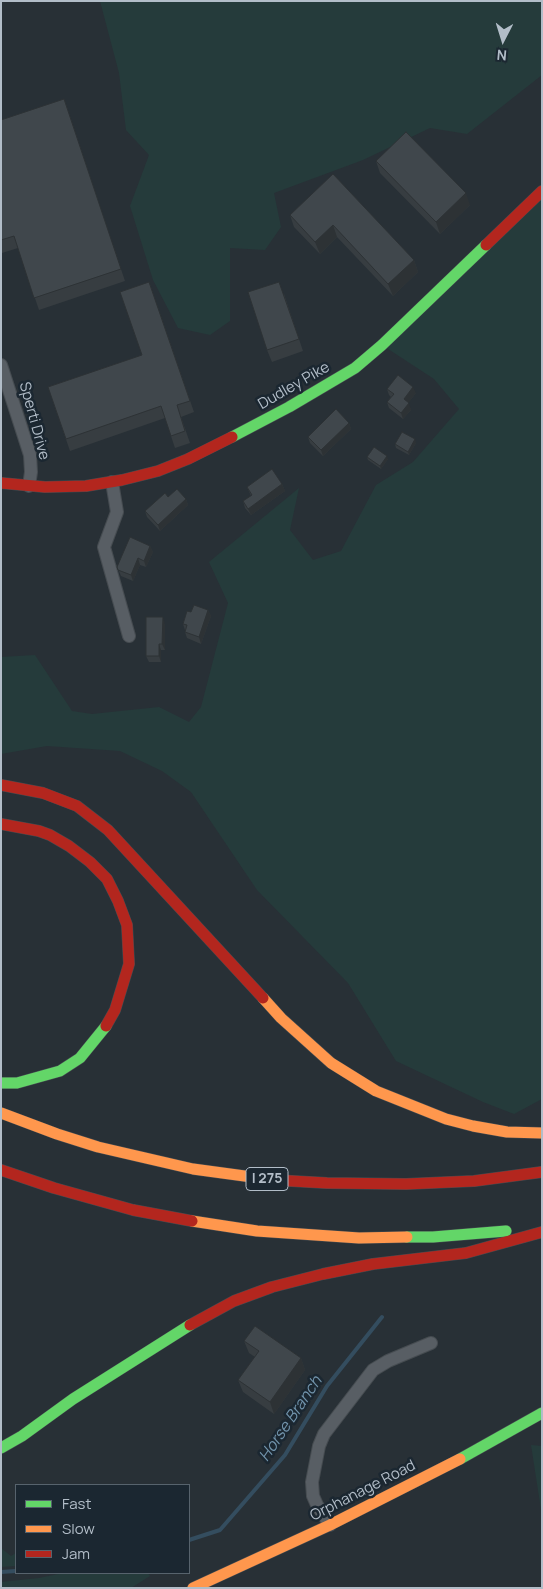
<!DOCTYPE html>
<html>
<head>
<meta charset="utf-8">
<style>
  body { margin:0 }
  #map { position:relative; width:543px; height:1589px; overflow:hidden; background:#283036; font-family:Manrope,sans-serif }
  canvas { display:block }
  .frame { position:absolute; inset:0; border:2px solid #b2bdc8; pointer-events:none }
  .legend { position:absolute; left:15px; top:1484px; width:175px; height:90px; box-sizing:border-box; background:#1b2731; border:1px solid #57636d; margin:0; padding:6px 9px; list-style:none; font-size:15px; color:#b2bdc8 }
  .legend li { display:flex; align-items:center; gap:10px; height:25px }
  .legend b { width:25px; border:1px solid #57636d }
  .north { position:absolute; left:478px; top:15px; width:50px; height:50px; -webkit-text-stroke:4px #1b2731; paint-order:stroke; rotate:185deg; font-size:14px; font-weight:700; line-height:20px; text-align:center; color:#b2bdc8 }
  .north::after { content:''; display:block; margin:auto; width:18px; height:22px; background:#b2bdc8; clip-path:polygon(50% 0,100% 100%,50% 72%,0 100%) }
</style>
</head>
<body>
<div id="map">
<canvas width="543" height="1589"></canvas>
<div class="frame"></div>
<ul class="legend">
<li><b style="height:6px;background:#63d668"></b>Fast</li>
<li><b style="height:6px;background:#ff974d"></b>Slow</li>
<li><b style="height:6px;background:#b3261e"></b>Jam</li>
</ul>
<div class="north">N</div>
</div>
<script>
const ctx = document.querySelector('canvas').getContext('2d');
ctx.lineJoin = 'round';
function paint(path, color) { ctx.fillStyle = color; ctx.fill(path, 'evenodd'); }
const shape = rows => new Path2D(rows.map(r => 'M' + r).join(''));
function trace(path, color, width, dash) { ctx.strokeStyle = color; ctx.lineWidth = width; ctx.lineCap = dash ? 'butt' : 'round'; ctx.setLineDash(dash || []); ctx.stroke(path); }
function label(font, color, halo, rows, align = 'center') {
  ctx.font = font + ' Manrope,sans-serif'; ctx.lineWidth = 5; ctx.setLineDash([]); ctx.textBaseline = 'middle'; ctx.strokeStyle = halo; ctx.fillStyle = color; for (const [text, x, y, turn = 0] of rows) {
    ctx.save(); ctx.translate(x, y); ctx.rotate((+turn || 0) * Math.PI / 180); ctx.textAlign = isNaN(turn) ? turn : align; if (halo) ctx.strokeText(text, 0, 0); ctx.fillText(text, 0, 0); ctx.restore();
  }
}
paint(shape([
  [100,1,542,1,542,75,467,134,430,128,363,160,274,193,281,227,265,250,230,248,230,321,210,335,178,328,153,280,130,206,149,155,126,130,119,73],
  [542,191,542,1099,514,1114,483,1102,396,1061,348,983,257,890,191,792,162,771,120,751,47,746,1,754,1,657,35,655,72,711,92,714,159,707,189,722,201,707,228,603,209,562,299,488,290,530,313,560,341,551,376,485,413,462,459,409,434,379,382,345],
  [531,1445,542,1446,542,1516],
  [1,1548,11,1556,16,1553,16,1566,1,1567],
  [63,1573,148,1573,150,1576,131,1588,1,1588,1,1582,39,1578]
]), '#253b3b');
trace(shape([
  [189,1540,220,1530,285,1455,327,1386,382,1317],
  [1,1572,16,1571]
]), '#344d5f', 4);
const street = shape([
  [1,365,30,455,31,472,29,486],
  [112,482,117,512,104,547,129,636],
  [330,1525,317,1505,313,1496,312,1482,319,1446,324,1434,373,1370,388,1361,431,1343]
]);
const fast = shape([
  [232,437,289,407,355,368,382,345,486,245],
  [1,1083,17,1083,60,1071,80,1058,106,1026],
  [407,1237,433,1237,506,1231],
  [1,1448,22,1436,73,1399,190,1325],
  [460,1459,542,1413]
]);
const slow = shape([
  [263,998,281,1018,331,1063,376,1091,446,1119,473,1126,507,1132,542,1133],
  [1,1113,57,1134,98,1147,193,1169,274,1180],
  [192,1221,257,1231,359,1238,407,1237],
  [193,1588,330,1525,460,1459]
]);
const jam = shape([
  [486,245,542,191],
  [1,483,45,487,86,486,122,480,158,471,188,459,232,437],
  [1,785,43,793,77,806,108,830,263,998],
  [1,824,39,831,50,835,69,846,90,862,107,879,118,901,127,925,129,964,115,1010,106,1026],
  [1,1170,54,1188,133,1210,192,1221],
  [274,1180,327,1183,406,1184,474,1181,542,1172],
  [190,1325,234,1301,272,1287,323,1274,373,1264,466,1253,542,1232]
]);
trace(street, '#464c51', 14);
trace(fast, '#464c51', 12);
trace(slow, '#464c51', 12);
trace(jam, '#464c51', 12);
trace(street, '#585e64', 12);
trace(fast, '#63d668', 11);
trace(slow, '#ff974d', 11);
trace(jam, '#b3261e', 11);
paint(shape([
  [64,99,125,281,39,310,18,248,2,253,1,251,1,120],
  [376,161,470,205,440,234,380,173],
  [333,174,414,260,418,272,393,296,337,237,320,254,294,227,290,215],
  [149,282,194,412,181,417,190,443,175,448,165,418,70,451,48,387,142,355],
  [284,294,303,351,272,362,267,350],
  [387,389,416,393,408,403,411,410,403,419,389,408,387,402,391,397,389,395],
  [349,423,351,429,323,456,310,443,308,437],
  [416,443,409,455,396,448,395,444],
  [367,457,388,459,381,469,368,460],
  [282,484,285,491,251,515,245,508,243,501,251,496,247,487],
  [168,497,186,499,188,505,160,531,147,517,145,511],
  [150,546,153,552,146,567,140,565,133,581,121,576,117,567],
  [208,610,211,616,201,644,187,638,185,632,185,630,183,624],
  [165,624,165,650,161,650,161,662,149,662,146,656],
  [244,1341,301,1358,305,1370,274,1414,243,1392,238,1380,255,1357,249,1353]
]), '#373d41');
paint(shape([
  [466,193,470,205,440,234,436,222],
  [333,225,337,237,320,254,315,242],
  [414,260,418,272,393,296,388,284],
  [413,387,416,393,406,406,404,399],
  [409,403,411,410,403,419,401,413],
  [349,423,351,429,323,456,321,450],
  [415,439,416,443,409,455,408,452],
  [387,456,388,459,381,469,380,466],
  [282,484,285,491,251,515,248,509],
  [186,499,188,505,160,531,158,525],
  [150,546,153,552,146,567,144,561],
  [138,558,140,565,133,581,131,575],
  [208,610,211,616,201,644,199,637],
  [163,617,165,624,165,650,162,644],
  [159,644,161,650,161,662,159,656],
  [301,1358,305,1370,274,1414,270,1402]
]), '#2d3235');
const building = shape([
  [64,99,121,269,34,298,14,236,1,240,1,120,64,99],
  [406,132,466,193,436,222,376,161,406,132],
  [333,174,414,260,388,284,333,225,315,242,290,215,333,174],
  [149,282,190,401,177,405,185,431,171,436,161,406,66,439,48,387,142,355,120,292,149,282],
  [279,282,299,339,267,350,248,292,279,282],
  [398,375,413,387,404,399,409,403,401,413,387,402,394,394,387,389,398,375],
  [336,409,349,423,321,450,308,437,336,409],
  [402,432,415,439,408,452,395,444,402,432],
  [374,447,387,456,380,466,367,457,374,447],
  [272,469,282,484,248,509,243,501,252,495,247,487,272,469],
  [177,489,186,499,158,525,145,511,165,493,168,497,177,489],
  [130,537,150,546,144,561,138,558,131,575,118,570,117,567,130,537],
  [194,605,208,610,199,637,185,632,187,625,183,624,187,611,191,612,194,605],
  [146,617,163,617,162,644,159,644,159,656,146,656,146,617],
  [255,1326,301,1358,270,1402,238,1380,259,1351,244,1341,255,1326]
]);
paint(building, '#40474c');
trace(building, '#2d3235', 1);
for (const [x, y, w] of [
  [267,1179,42]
]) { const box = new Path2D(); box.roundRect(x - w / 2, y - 11.5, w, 23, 4); ctx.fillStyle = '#1b2731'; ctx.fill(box); trace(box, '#b2bdc8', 1); }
label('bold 14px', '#b2bdc8', null, [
  ["I 275",267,1179]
]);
label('15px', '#b2bdc8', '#1b2731', [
  ["Dudley Pike",294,386,-30],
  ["Sperti Drive",34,421,75],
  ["Orphanage Road",363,1491,-27]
]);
label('italic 16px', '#7193ab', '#1b2731', [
  ["Horse Branch",291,1419,-56]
]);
</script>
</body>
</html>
